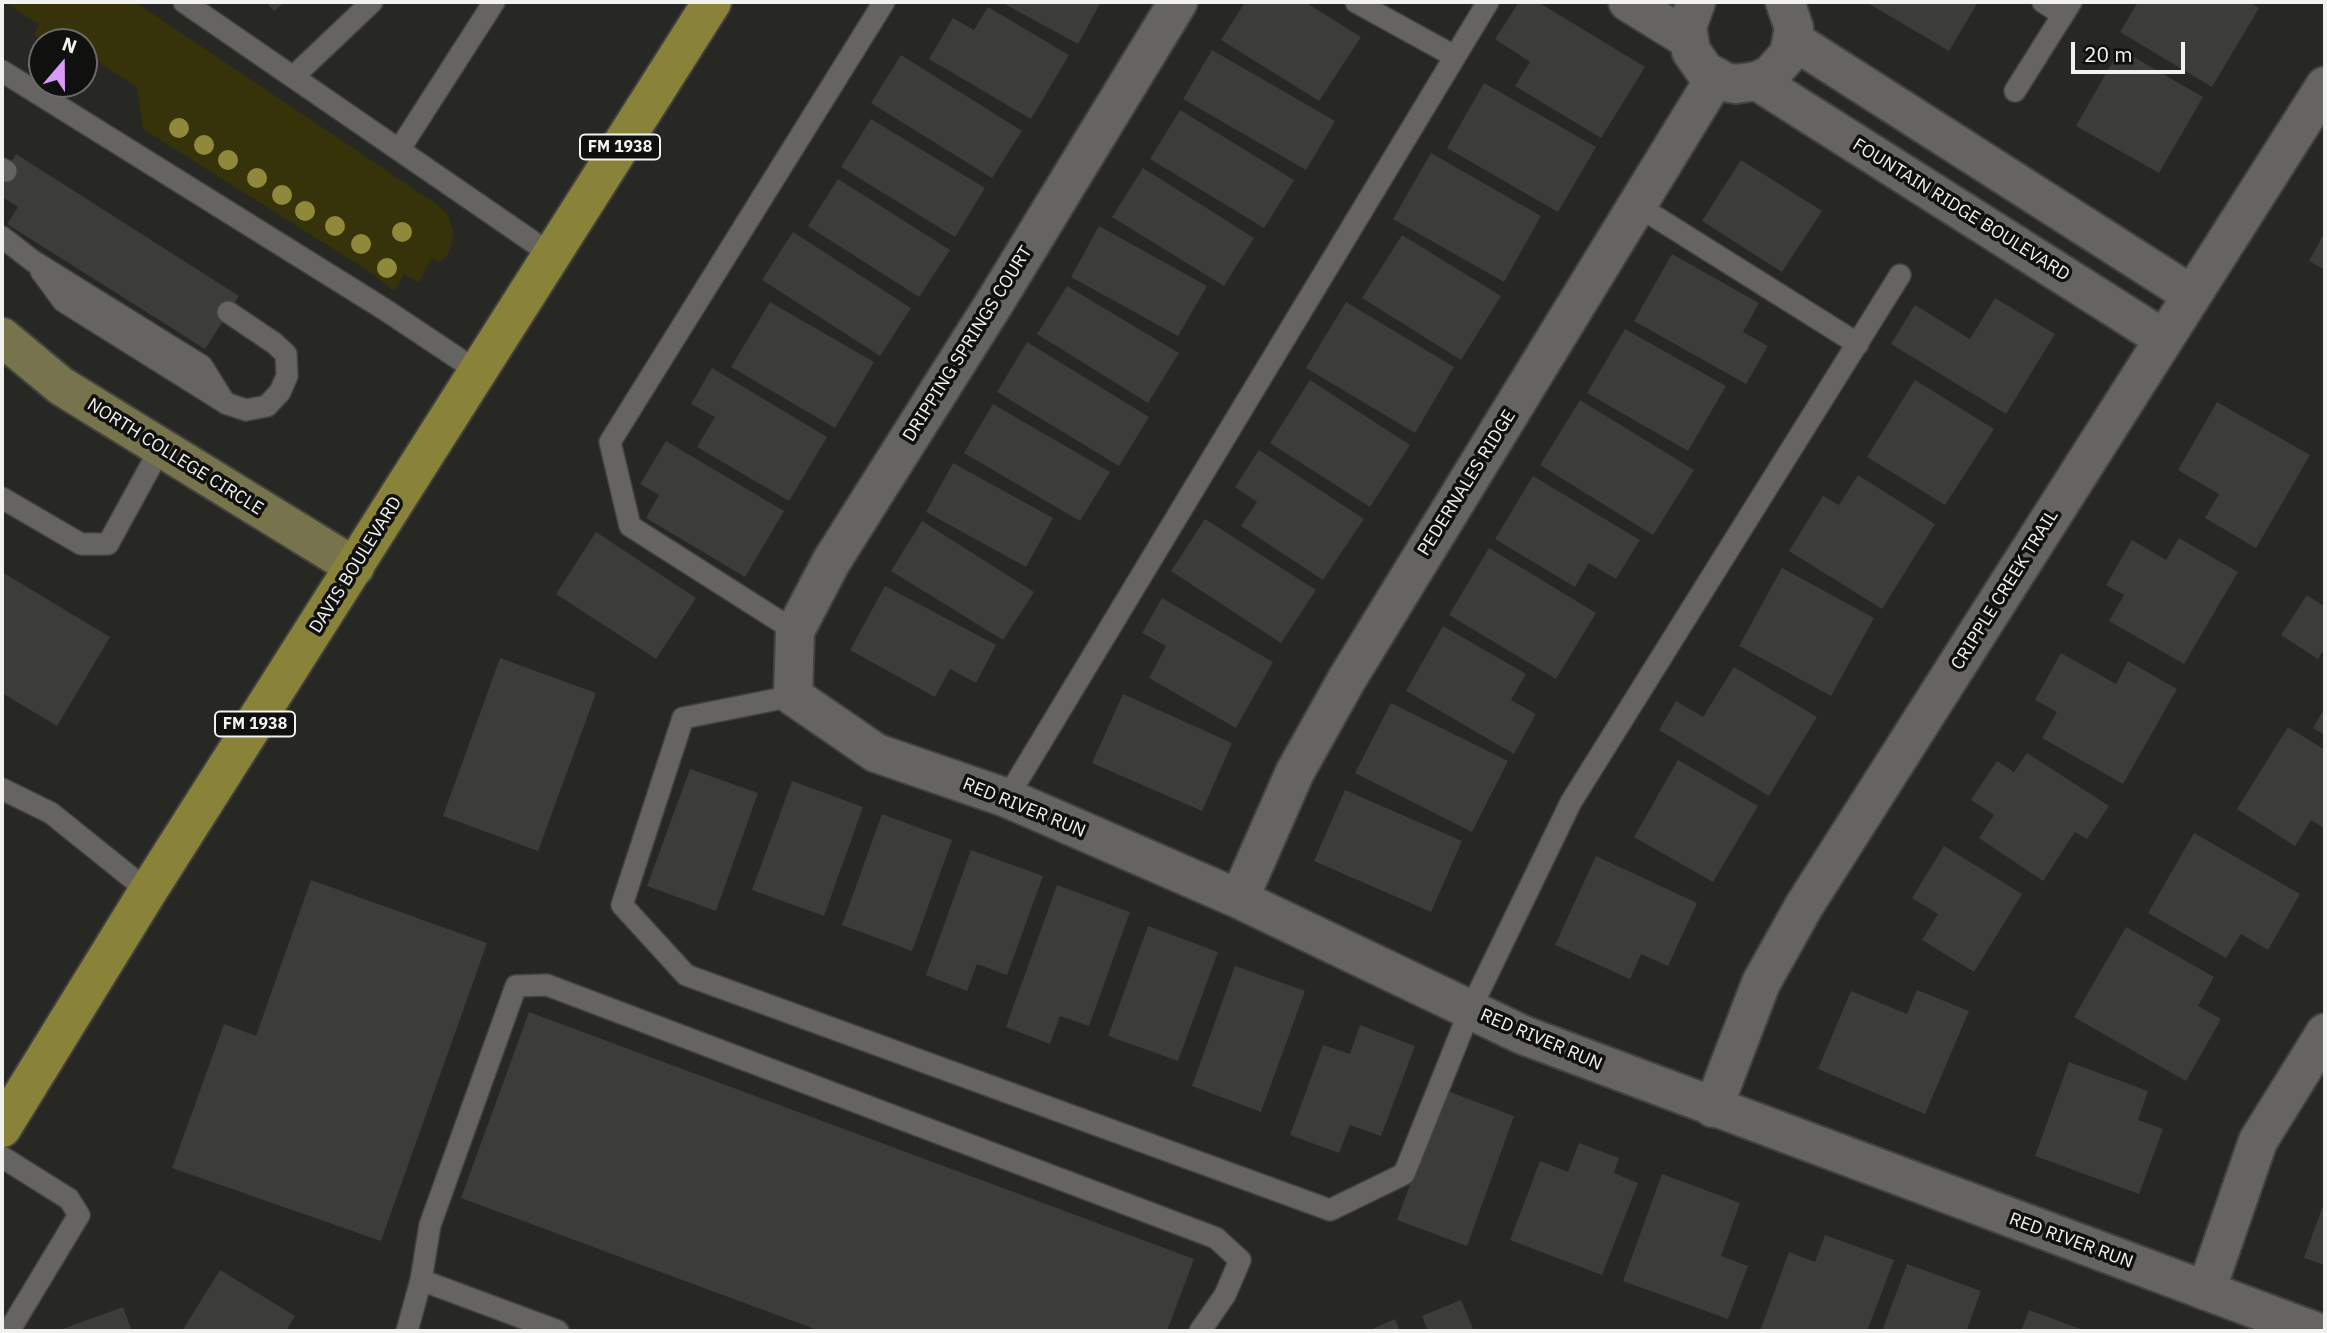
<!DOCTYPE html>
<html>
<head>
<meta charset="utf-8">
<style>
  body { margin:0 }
  #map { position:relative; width:2327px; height:1333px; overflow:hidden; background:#272724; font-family:"IBM Plex Sans",sans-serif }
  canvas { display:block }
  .frame { position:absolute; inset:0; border:4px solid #f2f2f1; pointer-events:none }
  .north { position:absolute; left:28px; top:28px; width:70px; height:70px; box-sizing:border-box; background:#10100e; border:2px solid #6a6a69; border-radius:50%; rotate:20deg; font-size:19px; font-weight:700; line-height:28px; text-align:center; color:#f2f2f1 }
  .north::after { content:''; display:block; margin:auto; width:24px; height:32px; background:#d99af7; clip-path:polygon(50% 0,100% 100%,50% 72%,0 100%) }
  .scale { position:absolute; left:2071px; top:42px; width:114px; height:32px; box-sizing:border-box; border:4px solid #f2f2f1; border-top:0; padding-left:9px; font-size:21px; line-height:24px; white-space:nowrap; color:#f2f2f1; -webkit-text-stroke:5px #10100e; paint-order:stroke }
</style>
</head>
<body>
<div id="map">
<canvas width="2327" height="1333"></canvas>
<div class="frame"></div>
<div class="north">N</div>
<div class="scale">20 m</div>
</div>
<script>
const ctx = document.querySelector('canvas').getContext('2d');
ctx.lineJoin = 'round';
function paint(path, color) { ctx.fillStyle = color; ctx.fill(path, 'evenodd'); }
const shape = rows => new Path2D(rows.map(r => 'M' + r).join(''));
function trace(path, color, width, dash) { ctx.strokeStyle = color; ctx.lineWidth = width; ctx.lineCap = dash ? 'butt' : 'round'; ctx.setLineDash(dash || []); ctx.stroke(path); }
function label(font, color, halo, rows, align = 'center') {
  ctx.font = font + ' "IBM Plex Sans",sans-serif'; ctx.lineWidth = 7; ctx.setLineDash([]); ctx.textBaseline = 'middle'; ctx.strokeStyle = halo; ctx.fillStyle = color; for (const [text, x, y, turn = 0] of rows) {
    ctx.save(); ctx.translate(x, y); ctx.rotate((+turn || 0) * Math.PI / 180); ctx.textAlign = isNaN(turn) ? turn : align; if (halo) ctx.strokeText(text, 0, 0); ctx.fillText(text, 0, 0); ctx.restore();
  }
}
paint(shape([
  [6,2,135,2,435,203,448,215,454,234,448,255,439,262,432,258,418,283,404,274,394,291,370,272,143,129,137,87,84,53,84,42,68,42,58,36,43,41,34,35,39,25]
]), '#36320a');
paint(shape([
  [266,2,285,2,274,11],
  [1001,2,1101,2,1078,44],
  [1245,2,1305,2,1361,37,1319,101,1221,40],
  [1519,2,1538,2,1645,67,1601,138,1515,86,1530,62,1495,39],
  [1866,2,1978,2,1949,51],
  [2138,2,2249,2,2259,8,2212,87,2120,32],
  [988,7,1069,55,1031,119,929,59,953,18,974,30],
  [2120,49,2203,97,2159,173,2076,126],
  [1212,50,1335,121,1306,170,1183,99],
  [901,55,1022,131,992,178,871,103],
  [1484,83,1596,147,1558,212,1447,148],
  [1180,110,1294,180,1264,228,1150,159],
  [871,119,985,188,955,237,841,167],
  [1431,153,1541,216,1504,282,1393,219],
  [16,154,239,296,205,349,7,224,18,207,2,197,2,177],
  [1741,160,1822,211,1782,272,1702,221],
  [1143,168,1254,238,1224,286,1112,217],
  [838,179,950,250,919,297,808,226],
  [1099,226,1207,286,1178,336,1071,277],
  [793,232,911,308,880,356,762,280],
  [2325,232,2325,270,2309,261],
  [1402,235,1501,296,1461,360,1362,298],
  [1672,254,1759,303,1743,332,1768,346,1746,384,1634,321],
  [1067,286,1179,353,1148,403,1037,334],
  [1995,298,2055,334,2006,414,1891,344,1915,305,1970,339],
  [770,302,874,362,835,428,731,367],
  [1346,302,1454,367,1415,433,1306,368],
  [1625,329,1726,386,1688,451,1587,393],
  [1027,342,1149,417,1119,466,997,392],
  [712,368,827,437,789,501,697,447,715,417,691,404],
  [1310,380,1410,445,1370,507,1270,443],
  [1915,380,1994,429,1945,505,1867,457],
  [1580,400,1694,470,1653,535,1540,465],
  [2217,402,2310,455,2256,548,2205,518,2219,494,2178,470],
  [993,404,1110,472,1080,521,964,453],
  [666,441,784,511,745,577,646,518,659,495,640,484],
  [1259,450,1364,519,1323,580,1241,526,1257,502,1235,487],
  [953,463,1053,518,1026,567,926,512],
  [1858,475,1935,524,1882,609,1789,551,1823,496,1839,505],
  [1533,476,1640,540,1616,579,1589,563,1575,587,1495,539],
  [1205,519,1316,590,1281,643,1171,571],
  [922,521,1034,592,1003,640,891,571],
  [596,532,696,598,656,659,556,594],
  [2179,538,2238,572,2184,664,2109,621,2124,595,2106,585,2132,540,2166,560],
  [1489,548,1596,613,1556,679,1449,615],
  [1782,568,1874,618,1831,696,1739,646],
  [2,572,110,637,57,726,2,693],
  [885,586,996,645,976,683,950,669,935,697,850,650],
  [2307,595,2325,607,2325,648,2318,659,2281,635],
  [1162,598,1273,662,1236,728,1149,678,1166,646,1142,633],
  [1443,626,1526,674,1511,700,1536,714,1514,754,1406,691],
  [2061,653,2116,684,2128,661,2177,689,2123,784,2042,738,2057,712,2035,700],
  [500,658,596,693,538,851,443,816],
  [1734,667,1817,717,1769,796,1659,730,1676,701,1703,717],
  [1123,694,1232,743,1202,811,1092,763],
  [1391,703,1508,761,1472,832,1355,773],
  [2325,707,2325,735,2313,728],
  [2288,727,2325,750,2325,829,2311,820,2295,846,2237,809],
  [2027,753,2109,806,2087,839,2075,832,2043,881,1979,838,1994,815,1971,800,1997,761,2014,772],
  [1678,760,1758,806,1713,882,1634,837],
  [690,769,758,793,716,911,647,886],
  [792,781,863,807,824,916,752,890],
  [1345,790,1462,841,1431,912,1314,861],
  [882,814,952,840,912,951,842,925],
  [2194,833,2300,894,2268,950,2241,934,2226,958,2148,913],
  [1944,846,2022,894,1974,972,1922,940,1938,914,1912,898],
  [971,850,1043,876,1007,975,977,964,967,991,926,975],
  [1596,856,1697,903,1668,966,1641,954,1630,979,1555,945],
  [311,880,487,943,381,1241,172,1168,224,1024,256,1036],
  [1057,885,1130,912,1089,1026,1060,1016,1050,1044,1006,1027],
  [1148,926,1218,952,1178,1061,1108,1036],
  [2126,927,2214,977,2198,1006,2221,1019,2186,1081,2074,1017],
  [1235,966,1305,991,1261,1112,1192,1086],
  [1917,990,1969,1011,1925,1114,1818,1069,1851,991,1907,1014],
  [529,1012,1194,1259,1167,1331,820,1331,461,1198],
  [1360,1025,1415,1046,1381,1136,1350,1125,1339,1153,1290,1135,1323,1045,1350,1054],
  [2069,1062,2148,1091,2138,1120,2163,1129,2139,1194,2035,1156],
  [1445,1090,1514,1116,1467,1246,1397,1220],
  [1579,1143,1619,1158,1614,1173,1638,1183,1602,1275,1510,1240,1540,1161,1568,1172],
  [1662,1174,1740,1203,1721,1256,1748,1266,1728,1319,1623,1281],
  [2325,1200,2325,1265,2304,1258],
  [1825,1235,1894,1260,1867,1331,1760,1331,1789,1252,1815,1262],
  [1907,1264,1981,1291,1967,1329,1973,1331,1882,1331],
  [220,1270,295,1316,286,1331,182,1331],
  [1461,1300,1474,1331,1428,1331,1422,1316],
  [123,1307,132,1331,57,1331],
  [2029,1310,2086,1331,2021,1331],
  [1395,1319,1400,1331,1368,1331]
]), '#3c3c39');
const lane = shape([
  [184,2,552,255],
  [1356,2,1454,56],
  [2043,2,2063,15],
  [2,71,384,309,477,371],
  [293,77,372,2],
  [2015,91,2071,2],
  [399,150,494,2],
  [2,169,6,171],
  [1638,206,1858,344],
  [2,237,33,261,202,366,225,403,246,410,267,406,280,392,287,376,286,354,274,343,228,312],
  [41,271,63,301,221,400],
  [2,498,81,544,108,544,160,449],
  [795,631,630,526,610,442,884,2],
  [793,696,683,718,622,905,686,975,1330,1210,1404,1174,1470,1010,1571,802,1900,275],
  [2,789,51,813,148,891],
  [1007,798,1488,2],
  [2,1157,69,1199,79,1215,9,1331],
  [421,1280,430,1225,516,986,547,985,1216,1238,1240,1260,1225,1295,1200,1331],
  [407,1331,421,1280,558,1331]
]);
const street = shape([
  [1178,2,995,302,831,562,795,631,793,696,876,753,1007,798,1239,899,1523,1035,2314,1331],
  [1628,2,1688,39],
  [1696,2,1687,27,1691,51,1705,71,1725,82,1736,84,1757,81,1770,75,1789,54,1794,28,1785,2],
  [1793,40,2192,295],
  [1757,81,2164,339],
  [1239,899,1295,772,1347,679,1715,78],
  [1713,1108,1761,983,1804,906,2325,86],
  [2206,1291,2258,1141,2325,1033]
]);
const secondary = shape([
  [2,337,61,386,355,567]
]);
const primary = shape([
  [2,1128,148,891,712,2]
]);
trace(lane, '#42423f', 24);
trace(street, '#42423f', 42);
trace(secondary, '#42423f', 42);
trace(primary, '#42423f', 42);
trace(lane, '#656461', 21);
trace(street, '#656461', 38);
trace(secondary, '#77734d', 38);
trace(primary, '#898339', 38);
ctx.fillStyle = '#90893b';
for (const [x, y] of [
  [179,128],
  [204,145],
  [228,160],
  [257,178],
  [282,195],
  [305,211],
  [335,226],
  [402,232],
  [361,244],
  [387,268]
]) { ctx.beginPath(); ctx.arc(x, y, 10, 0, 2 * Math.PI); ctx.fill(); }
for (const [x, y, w] of [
  [620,147,80],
  [255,724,80]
]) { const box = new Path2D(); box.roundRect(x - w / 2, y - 12.5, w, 25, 5); ctx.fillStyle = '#10100e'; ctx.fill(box); trace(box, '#f2f2f1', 2); }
label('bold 16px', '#f2f2f1', null, [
  ["FM 1938",620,147],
  ["FM 1938",255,724]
]);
label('18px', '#f2f2f1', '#10100e', [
  ["FOUNTAIN RIDGE BOULEVARD",1961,210,32],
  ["DRIPPING SPRINGS COURT",968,344,-58],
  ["NORTH COLLEGE CIRCLE",175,457,32],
  ["PEDERNALES RIDGE",1467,483,-58],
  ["DAVIS BOULEVARD",356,565,-58],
  ["CRIPPLE CREEK TRAIL",2005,590,-58],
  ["RED RIVER RUN",1024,808,22],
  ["RED RIVER RUN",1541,1040,23],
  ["RED RIVER RUN",2071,1241,20]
]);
</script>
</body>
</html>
